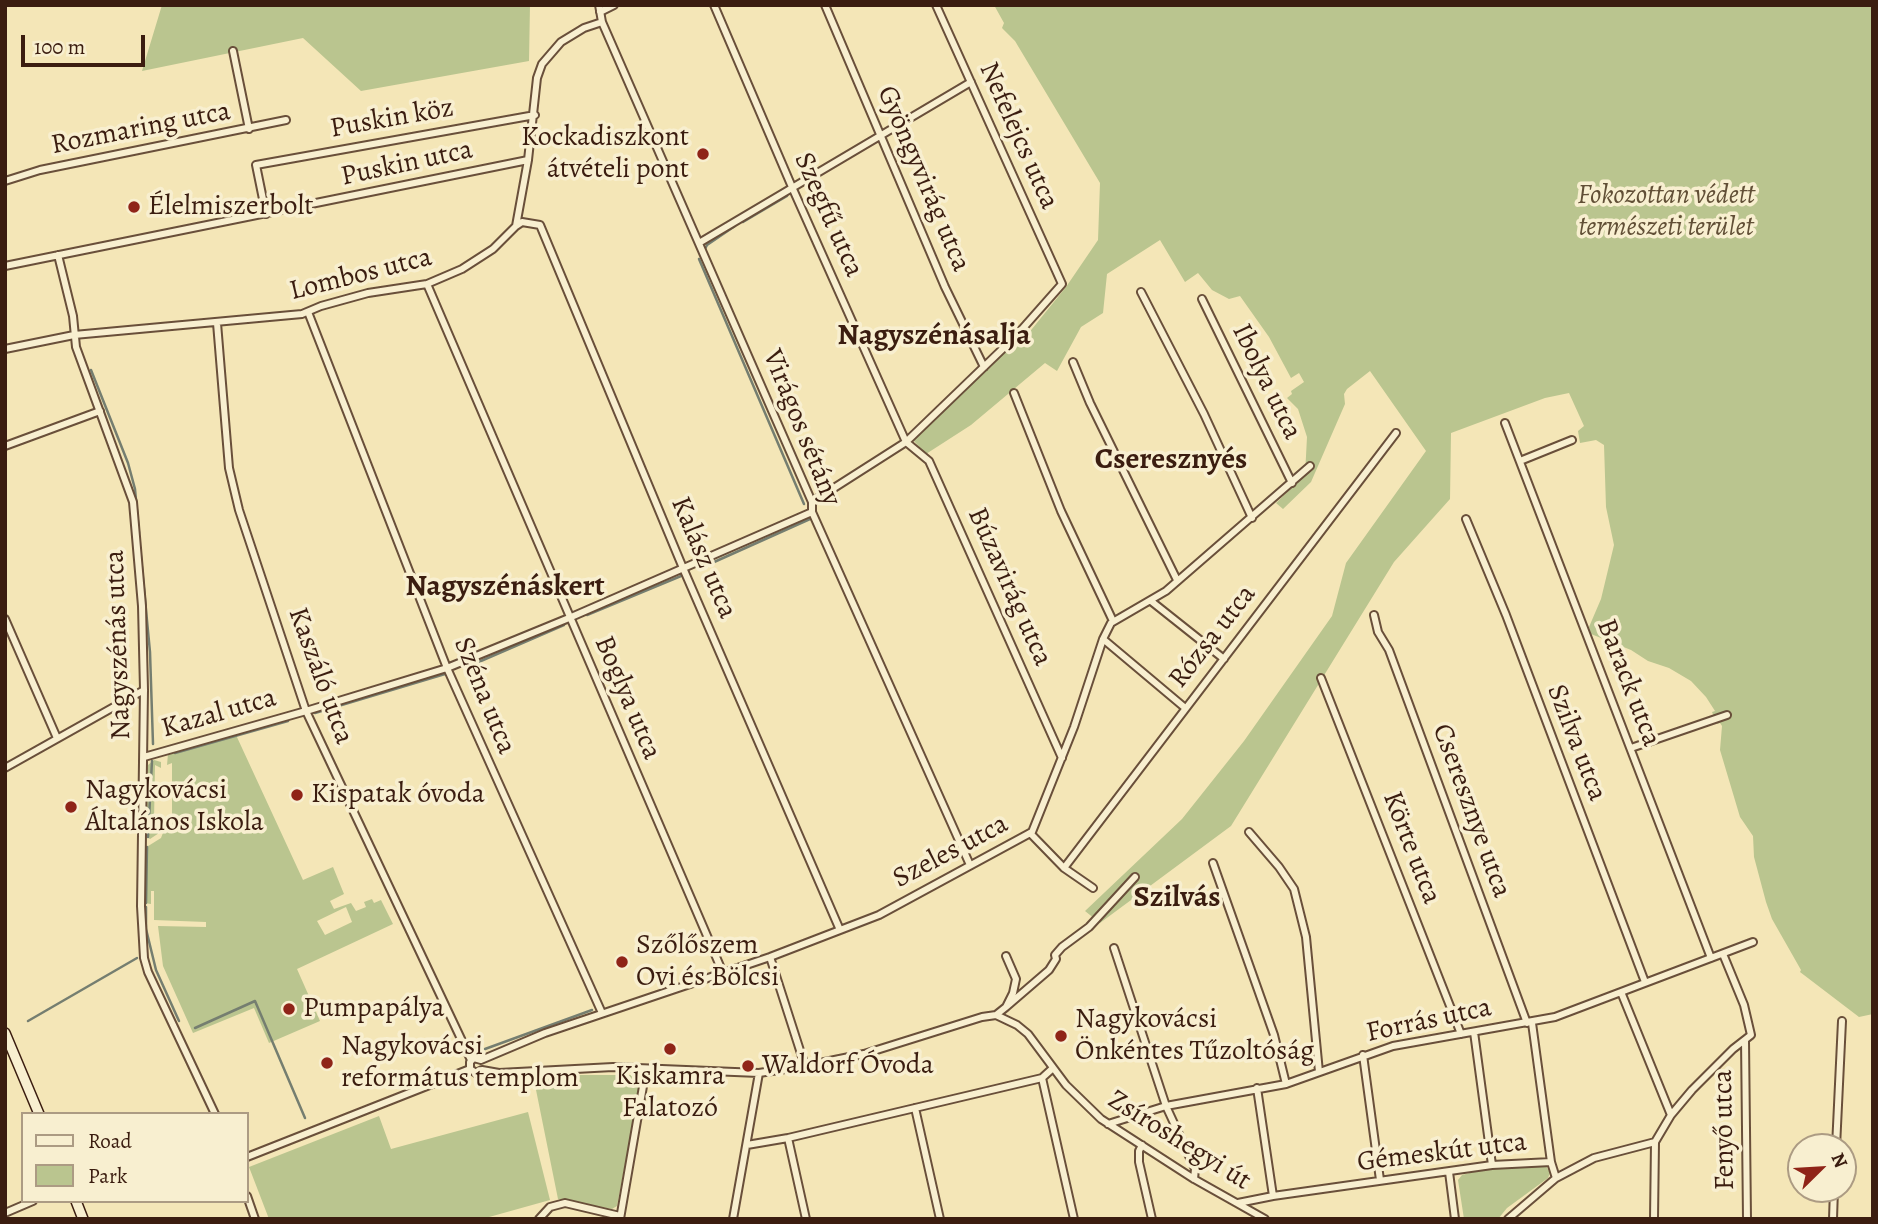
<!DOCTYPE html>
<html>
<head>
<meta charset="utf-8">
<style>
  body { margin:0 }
  #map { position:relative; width:1878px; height:1224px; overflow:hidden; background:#f4e6b7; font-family:Alegreya,serif }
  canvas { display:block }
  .frame { position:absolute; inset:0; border:7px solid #3b1d10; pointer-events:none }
  .legend { position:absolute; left:21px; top:1112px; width:228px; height:91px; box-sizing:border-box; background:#f8efd0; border:2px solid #ac9b83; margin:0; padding:9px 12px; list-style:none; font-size:21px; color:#3b1d10 }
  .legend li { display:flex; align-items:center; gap:14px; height:35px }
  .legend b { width:35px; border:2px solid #ac9b83 }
  .north { position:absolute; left:1787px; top:1133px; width:70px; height:70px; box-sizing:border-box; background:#f8efd0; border:2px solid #ac9b83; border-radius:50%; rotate:66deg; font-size:19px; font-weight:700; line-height:28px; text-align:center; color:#3b1d10 }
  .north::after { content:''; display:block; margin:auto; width:24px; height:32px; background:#8f2418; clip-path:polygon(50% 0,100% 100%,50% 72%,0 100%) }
  .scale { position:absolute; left:21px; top:35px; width:124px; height:32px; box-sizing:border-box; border:4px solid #3b1d10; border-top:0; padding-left:9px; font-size:21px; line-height:24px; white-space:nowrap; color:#3b1d10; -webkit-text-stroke:5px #f8efd0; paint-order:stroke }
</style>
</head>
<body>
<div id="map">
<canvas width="1878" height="1224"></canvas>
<div class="frame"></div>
<ul class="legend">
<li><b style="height:9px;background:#f8efd0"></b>Road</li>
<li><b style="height:19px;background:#bac58f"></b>Park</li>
</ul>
<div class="north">N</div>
<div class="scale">100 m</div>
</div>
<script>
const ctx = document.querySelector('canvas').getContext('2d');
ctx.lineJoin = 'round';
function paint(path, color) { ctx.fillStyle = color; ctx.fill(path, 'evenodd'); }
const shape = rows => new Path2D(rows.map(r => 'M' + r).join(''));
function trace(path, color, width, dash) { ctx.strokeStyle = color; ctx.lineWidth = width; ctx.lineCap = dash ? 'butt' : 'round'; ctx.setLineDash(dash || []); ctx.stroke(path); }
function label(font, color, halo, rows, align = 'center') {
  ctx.font = font + ' Alegreya,serif'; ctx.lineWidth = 7; ctx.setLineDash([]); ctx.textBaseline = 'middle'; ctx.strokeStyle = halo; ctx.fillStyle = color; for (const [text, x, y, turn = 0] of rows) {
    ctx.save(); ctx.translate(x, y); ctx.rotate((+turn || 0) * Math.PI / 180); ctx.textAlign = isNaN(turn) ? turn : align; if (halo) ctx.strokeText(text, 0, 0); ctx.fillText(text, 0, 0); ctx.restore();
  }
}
paint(shape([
  [162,5,530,5,529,61,361,91,303,38,142,71],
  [994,5,1873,5,1873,1014,1859,1017,1800,972,1801,970,1772,919,1766,902,1754,857,1753,836,1740,817,1720,750,1722,726,1720,723,1717,724,1712,712,1715,711,1706,697,1691,681,1669,668,1648,661,1631,650,1591,634,1589,627,1601,599,1614,545,1606,507,1604,445,1596,440,1580,443,1578,431,1584,426,1569,393,1545,398,1451,433,1450,499,1394,562,1231,826,1100,923,1085,911,1182,819,1244,741,1332,616,1346,563,1426,451,1370,371,1347,389,1344,394,1345,404,1311,482,1283,509,1276,503,1305,475,1307,437,1298,409,1287,398,1292,394,1291,391,1304,382,1299,373,1291,378,1269,337,1240,296,1229,299,1212,290,1198,273,1185,282,1160,240,1107,274,1103,313,1081,327,1057,371,1045,363,971,425,926,454,913,440,1014,341,1019,345,1066,287,1098,240,1100,183,1015,41,1002,28,1004,23],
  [236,735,303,880,333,867,344,894,330,901,334,909,351,903,356,911,366,907,364,902,372,899,374,903,381,900,393,924,297,969,320,1021,269,1043,254,1008,193,1033,163,966,158,926,206,927,206,922,154,920,154,891,151,891,151,904,144,903,145,848,161,838,166,825,172,822,172,763,167,765,168,754,171,751],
  [346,907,352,922,325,935,317,921],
  [154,760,161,762,161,768,155,765,154,821,160,826,159,833,150,839,146,836,148,765],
  [533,1075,639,1075,641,1080,617,1206,612,1209,558,1199],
  [528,1112,550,1200,482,1219,269,1219,249,1167,379,1116,391,1149],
  [1546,1166,1550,1173,1548,1178,1507,1208,1498,1219,1464,1219,1458,1180,1462,1175,1481,1170]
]), '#bac58f');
trace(shape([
  [743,222,787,196],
  [705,249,707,245,735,226],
  [699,259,804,504],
  [91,370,128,463,135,489,139,533],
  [140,547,150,652,153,744],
  [703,567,810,519],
  [587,615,681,576],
  [467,667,564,625],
  [315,713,445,674],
  [175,753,288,721],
  [148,837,152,761],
  [146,903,147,847],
  [146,907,146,929,156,970,179,1021],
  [28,1021,137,958],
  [195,1028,255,1001,305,1118],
  [485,1049,592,1010]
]), '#757e70', 2.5);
const street = shape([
  [599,5,602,22,812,502,812,512,970,865],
  [714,5,792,187,906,442,929,461,1062,758],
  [825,5,945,287,984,367],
  [600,12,614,5],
  [233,51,249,129],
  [5,181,40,170,286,120],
  [266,214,256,165,535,115],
  [516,226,522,222,540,225,683,568,840,930],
  [699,243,971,82],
  [58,255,73,316,76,347,133,502,142,606,144,690,141,906,144,958,148,972,215,1114],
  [5,266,528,160],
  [427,284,723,973],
  [1141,292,1204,414,1252,518],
  [1202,299,1292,483],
  [308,312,447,668,602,1013],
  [217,323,229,468,239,510,306,711,471,1060],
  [5,349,74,335,302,314,321,306,368,293,427,284,462,269,493,249,516,226,528,160,537,78,542,64,561,42,584,28,602,22],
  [1073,362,1090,403,1177,580],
  [1014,393,1061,511,1113,621],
  [1505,423,1711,958],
  [5,446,100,411],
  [1520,461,1572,440],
  [812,502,906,442,1016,336,1062,284,936,5],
  [1466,519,1506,615,1645,982],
  [1151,601,1224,659],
  [1374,615,1378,632,1389,650,1527,1023],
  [5,619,57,738],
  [1103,639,1184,707],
  [1321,678,1461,1034],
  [1631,748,1727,715],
  [144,757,306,711,447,668,569,618,812,512],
  [5,768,144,690],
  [1249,832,1279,867,1294,889,1306,937,1319,1072],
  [1030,833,1064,868,1093,888],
  [1213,863,1274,1035,1286,1084],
  [1064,868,1396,433],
  [1114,948,1166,1106,1195,1169,1194,1179],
  [770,957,805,1066],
  [1621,992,1671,1115],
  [1006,1007,1049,970,1056,959,1055,955,1062,947,1089,927,1135,877],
  [996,1015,1006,1007,1013,993,1016,979,1006,956],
  [1532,1023,1551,1162],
  [1474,1032,1492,1165],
  [1745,1040,1747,1219],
  [1363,1055,1380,1180],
  [470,1069,470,1062,474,1058,481,1060,545,1033,770,957,879,915,1032,832,1074,727,1103,639,1111,623,1166,591,1310,466],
  [470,1069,476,1073,482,1070,499,1073,613,1067,759,1073,805,1066,864,1054,982,1017,996,1015,1017,1025,1028,1034,1066,1085,1101,1119,1194,1179,1265,1219],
  [1042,1078,1074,1219],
  [1257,1088,1273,1196],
  [915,1108,940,1219],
  [1108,1124,1166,1106,1286,1084,1393,1046,1555,1017,1753,942],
  [788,1138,806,1219],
  [747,1145,788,1138,1042,1078,1053,1068],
  [1142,1145,1139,1151,1139,1162,1152,1219],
  [1836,1147,1842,1021],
  [247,1157,470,1069],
  [1449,1172,1455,1219],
  [247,1196,255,1219],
  [1238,1203,1273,1196,1492,1165,1551,1162,1556,1178],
  [5,1213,33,1201],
  [539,1219,550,1207,565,1203,620,1216],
  [620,1219,646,1069],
  [733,1219,759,1073],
  [1508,1219,1556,1178,1594,1158,1655,1142,1671,1115,1692,1090,1733,1049,1751,1035,1744,1005,1723,954],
  [1654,1219,1655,1142],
  [1833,1219,1834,1189]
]);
const secondary = shape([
  [5,1033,39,1114],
  [76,1201,83,1219]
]);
trace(street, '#694f3a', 10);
trace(secondary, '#3b1d10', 12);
trace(street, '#f8efd0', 6);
trace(secondary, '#f8efd0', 9);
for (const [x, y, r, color] of [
  [703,154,7,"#8f2418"],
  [134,207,7,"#8f2418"],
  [297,795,7,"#8f2418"],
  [71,807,7,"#8f2418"],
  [622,962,7,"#8f2418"],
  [289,1009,7,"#8f2418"],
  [1061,1036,7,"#8f2418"],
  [670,1049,7,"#8f2418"],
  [327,1063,7,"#8f2418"],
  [748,1066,7,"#8f2418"]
]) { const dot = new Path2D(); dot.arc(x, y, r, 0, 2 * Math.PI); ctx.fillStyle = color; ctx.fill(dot); trace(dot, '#f8efd0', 2.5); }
label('28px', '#3b1d10', '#f8efd0', [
  ["Puskin köz",392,119,-10],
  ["Rozmaring utca",141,129,-11],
  ["Nefelejcs utca",1018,136,66],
  ["Puskin utca",407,164,-12],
  ["Gyöngyvirág utca",923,179,67],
  ["Szegfű utca",828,215,66],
  ["Lombos utca",361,275,-14],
  ["Ibolya utca",1266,382,64],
  ["Virágos sétány",801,428,68],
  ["Kalász utca",703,558,67],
  ["Búzavirág utca",1009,587,66],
  ["Rózsa utca",1213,637,-52],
  ["Nagyszénás utca",119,645,-92],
  ["Kaszáló utca",320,676,70],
  ["Barack utca",1628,683,69],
  ["Széna utca",484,696,68],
  ["Boglya utca",627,698,67],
  ["Kazal utca",219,714,-16],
  ["Szilva utca",1576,743,69],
  ["Cseresznye utca",1471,811,70],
  ["Körte utca",1411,848,69],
  ["Szeles utca",951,852,-28],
  ["Forrás utca",1429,1021,-12],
  ["Fenyő utca",1725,1130,-91],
  ["Zsíroshegyi út",1179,1141,32],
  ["Gémeskút utca",1442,1153,-7]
]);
label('28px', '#3b1d10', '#f8efd0', [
  ["Kockadiszkont",689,138,"right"],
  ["átvételi pont",689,170,"right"],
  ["Élelmiszerbolt",148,207],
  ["Nagykovácsi",85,791],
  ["Általános Iskola",85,823],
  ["Kispatak óvoda",311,795],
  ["Szőlőszem",636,946],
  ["Ovi és Bölcsi",636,978],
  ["Pumpapálya",303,1009],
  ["Nagykovácsi",1075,1020],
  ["Önkéntes Tűzoltóság",1075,1052],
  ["Nagykovácsi",341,1047],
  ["református templom",341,1079],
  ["Waldorf Óvoda",762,1066],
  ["Kiskamra",670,1077,"center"],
  ["Falatozó",670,1109,"center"]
], 'left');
label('italic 28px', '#614f36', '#f8efd0', [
  ["Fokozottan védett",1666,196],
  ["természeti terület",1666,228]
]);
label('bold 30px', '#3b1d10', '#f8efd0', [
  ["Nagyszénásalja",934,337],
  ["Cseresznyés",1171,461],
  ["Nagyszénáskert",505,588],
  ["Szilvás",1177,899]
]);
</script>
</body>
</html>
